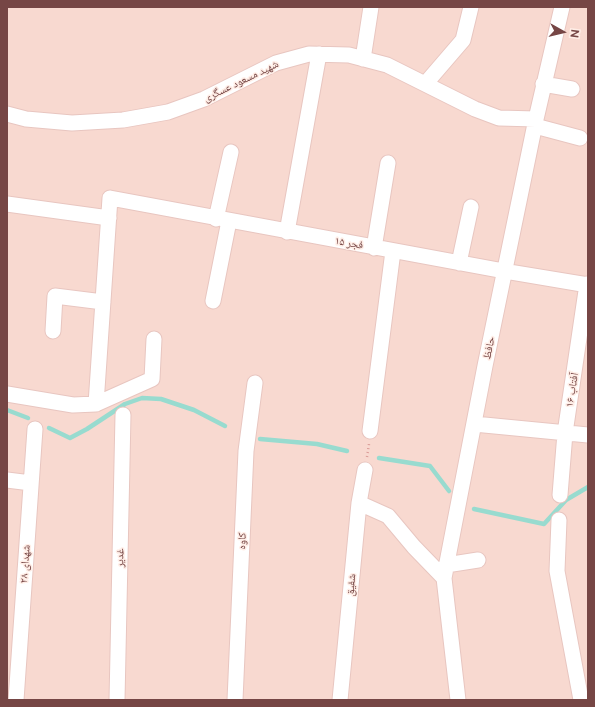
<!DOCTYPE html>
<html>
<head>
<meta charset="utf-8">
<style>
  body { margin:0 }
  #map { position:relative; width:595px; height:707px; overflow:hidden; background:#fee8df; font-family:"Public Sans",sans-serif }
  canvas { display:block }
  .frame { position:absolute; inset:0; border:8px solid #764645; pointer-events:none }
  .north { position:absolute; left:543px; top:12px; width:40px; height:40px; -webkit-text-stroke:3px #ffeee7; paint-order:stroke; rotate:98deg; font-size:11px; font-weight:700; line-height:16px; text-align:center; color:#764645 }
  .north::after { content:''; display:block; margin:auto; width:14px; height:18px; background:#764645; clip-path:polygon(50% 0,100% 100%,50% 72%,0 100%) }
</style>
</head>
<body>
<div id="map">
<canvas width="595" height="707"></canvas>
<div class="frame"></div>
<div class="north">N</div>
</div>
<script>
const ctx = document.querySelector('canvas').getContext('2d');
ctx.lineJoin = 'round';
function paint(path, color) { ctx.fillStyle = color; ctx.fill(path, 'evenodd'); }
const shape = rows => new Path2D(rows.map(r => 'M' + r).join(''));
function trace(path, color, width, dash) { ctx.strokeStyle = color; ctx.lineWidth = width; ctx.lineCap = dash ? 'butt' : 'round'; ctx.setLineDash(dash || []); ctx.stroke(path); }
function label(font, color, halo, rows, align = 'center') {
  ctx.font = font + ' "Public Sans","Noto Naskh Arabic",sans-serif'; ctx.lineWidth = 3; ctx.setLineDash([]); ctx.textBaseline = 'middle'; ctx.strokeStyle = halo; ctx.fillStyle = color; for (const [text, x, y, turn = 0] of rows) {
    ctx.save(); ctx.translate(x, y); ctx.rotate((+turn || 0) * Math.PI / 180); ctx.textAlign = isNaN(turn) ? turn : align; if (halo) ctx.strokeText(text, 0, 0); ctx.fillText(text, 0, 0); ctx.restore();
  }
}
paint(shape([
  [7,7,588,7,588,700,7,700]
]), '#f8d9d0');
trace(shape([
  [7,410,28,418],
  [49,428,70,438,87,429,125,404,142,398,161,399,194,410,225,426],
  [260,439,317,444,347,451],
  [379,458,430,466,449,491],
  [474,509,544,524,566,500,588,487]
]), '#98dbcf', 4.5);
const street = shape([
  [363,59,371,7],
  [426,83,463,40,471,7],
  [543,84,572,89],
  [7,114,26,119,72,123,123,120,168,112,204,99,276,63,309,54,349,55,387,65,475,109,499,118,536,119],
  [535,126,580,138],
  [7,204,109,218],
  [216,219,231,152],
  [287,232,319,54],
  [374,248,388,163],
  [459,263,471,207],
  [213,301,229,221],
  [53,331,55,296,103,302],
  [7,394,73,405,96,404,152,379,154,339],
  [96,404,110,198,504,271,588,285],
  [474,424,588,435],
  [370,431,393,251],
  [7,480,31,483],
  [560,495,565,433,587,284],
  [359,503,388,516,414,547,444,578],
  [559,520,557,571,581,700],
  [446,565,478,560],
  [16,700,35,429],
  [117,700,123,415],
  [235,700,246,451,255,383],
  [340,700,359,503,365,470],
  [458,700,444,578,485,366,536,119,562,7]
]);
trace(street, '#e8c6c0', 17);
trace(shape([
  [367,457,369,444]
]), '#da9c98', 2.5, [1, 3]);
trace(street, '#fff', 15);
label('11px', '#764645', '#ffeee7', [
  ["شهید مسعود عسگری",241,81,-26],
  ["فجر ۱۵",349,243,10],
  ["حافظ",489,348,-78],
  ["آفتاب ۱۶",572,390,-81],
  ["کاوه",242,541,-87],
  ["غدیر",120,558,-89],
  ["شهدای ۲۸",25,564,-86],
  ["شفیق",351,585,-85]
]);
</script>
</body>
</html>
